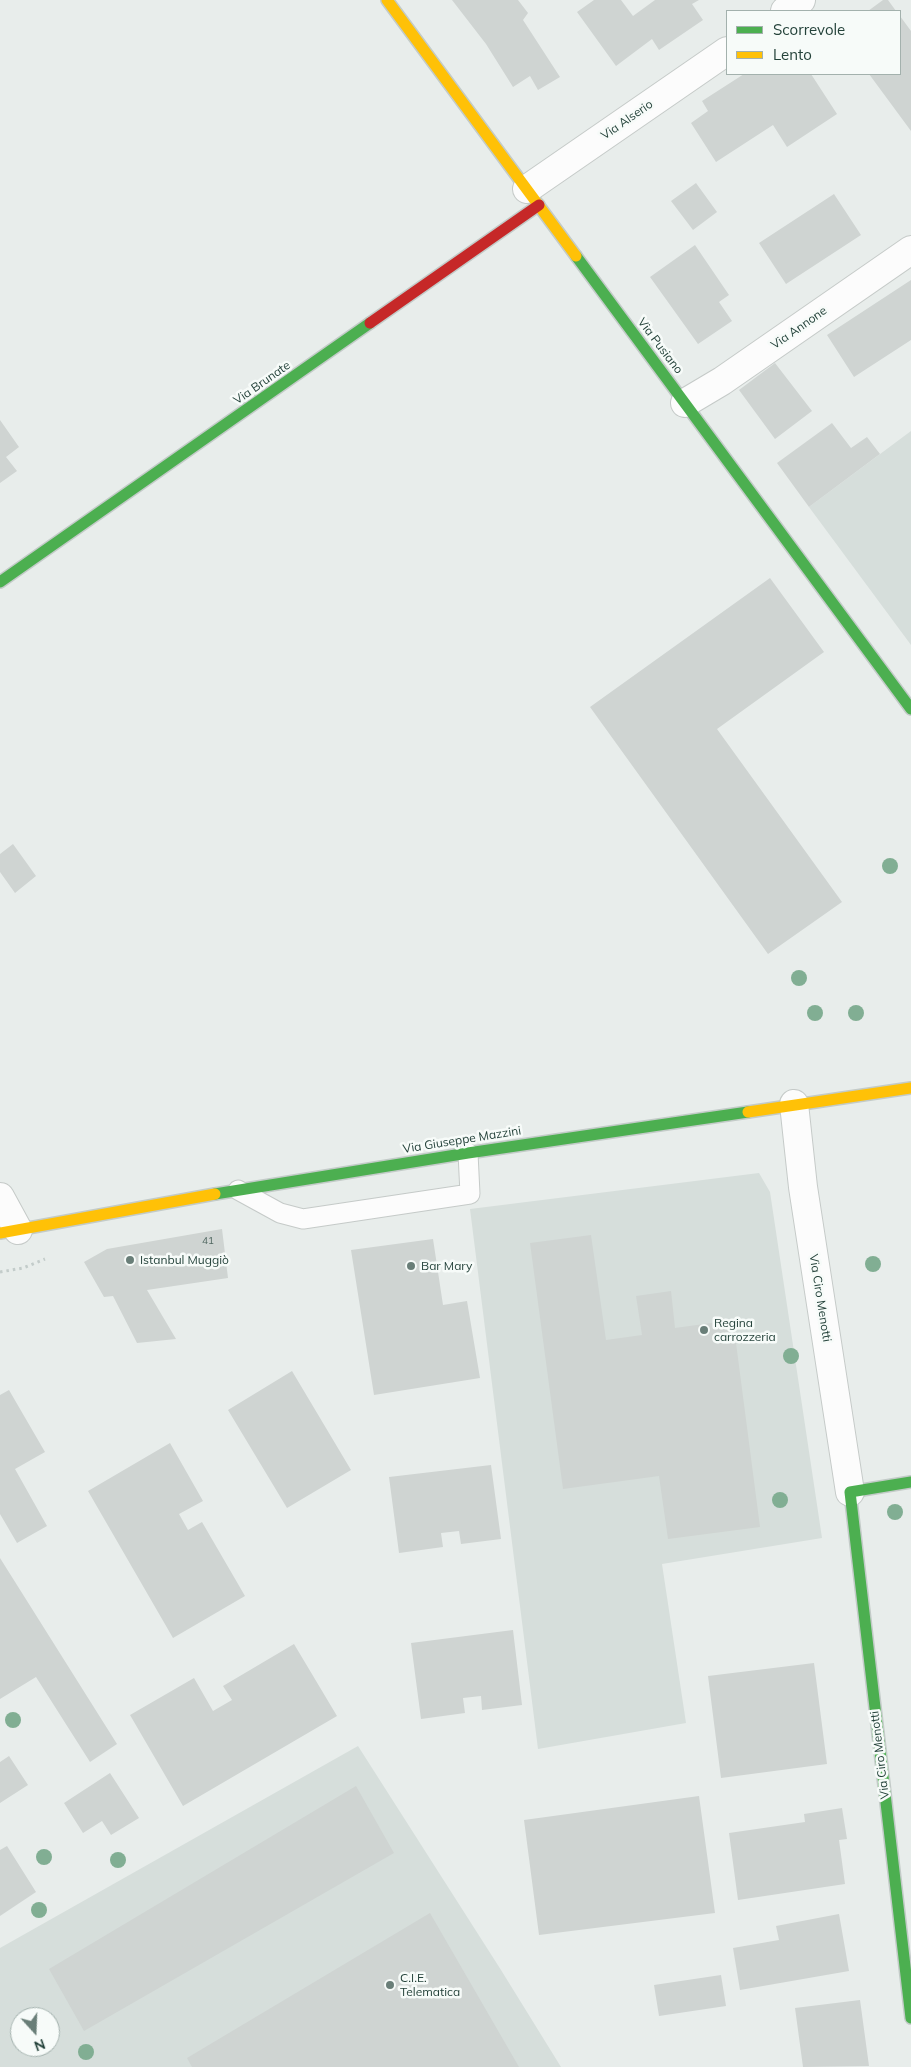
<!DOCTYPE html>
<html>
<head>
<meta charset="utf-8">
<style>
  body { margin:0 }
  #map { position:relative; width:911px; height:2067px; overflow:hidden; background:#e8edeb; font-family:Mulish,sans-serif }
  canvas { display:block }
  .legend { position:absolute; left:726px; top:10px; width:175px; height:65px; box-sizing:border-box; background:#f7fbf9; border:1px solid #a3b1ad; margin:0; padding:6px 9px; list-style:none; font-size:15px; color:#24423a }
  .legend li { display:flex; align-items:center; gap:10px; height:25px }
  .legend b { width:25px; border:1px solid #a3b1ad }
  .north { position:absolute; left:10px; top:2007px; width:50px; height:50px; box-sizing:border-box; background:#f7fbf9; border:1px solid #a3b1ad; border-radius:50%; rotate:160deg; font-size:14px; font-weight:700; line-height:20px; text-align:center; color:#24423a }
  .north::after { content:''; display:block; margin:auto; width:18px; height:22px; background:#697e78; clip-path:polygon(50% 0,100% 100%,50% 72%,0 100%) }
</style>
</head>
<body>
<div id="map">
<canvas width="911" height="2067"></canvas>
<ul class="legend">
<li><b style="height:6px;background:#4caf50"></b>Scorrevole</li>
<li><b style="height:6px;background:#ffc107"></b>Lento</li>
</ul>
<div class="north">N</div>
</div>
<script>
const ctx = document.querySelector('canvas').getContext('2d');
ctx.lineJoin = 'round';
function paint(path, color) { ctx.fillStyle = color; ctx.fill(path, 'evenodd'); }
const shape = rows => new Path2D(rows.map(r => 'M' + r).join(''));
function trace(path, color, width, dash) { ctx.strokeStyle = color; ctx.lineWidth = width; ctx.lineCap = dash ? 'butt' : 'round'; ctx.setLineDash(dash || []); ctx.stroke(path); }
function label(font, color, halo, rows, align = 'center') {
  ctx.font = font + ' Mulish,sans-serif'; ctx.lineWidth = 5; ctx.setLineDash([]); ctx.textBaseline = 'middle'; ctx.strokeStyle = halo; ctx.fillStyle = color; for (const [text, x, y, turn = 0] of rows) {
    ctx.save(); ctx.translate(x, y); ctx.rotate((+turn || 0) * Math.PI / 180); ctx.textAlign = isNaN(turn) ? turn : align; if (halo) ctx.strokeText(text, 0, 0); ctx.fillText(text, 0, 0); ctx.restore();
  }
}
paint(shape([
  [911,431,911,645,809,507],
  [759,1173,770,1192,822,1538,662,1564,686,1723,538,1749,470,1209],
  [358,1746,501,1970,561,2067,0,2067,0,1948],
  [20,2017,50,2017,50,2047,20,2047]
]), '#d6dedb');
paint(shape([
  [452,0,518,0,528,13,523,20,560,77,538,90,530,76,513,87,486,44],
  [594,0,621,0,633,16,655,0,699,0,692,4,703,20,659,50,652,39,616,66,577,12],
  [883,0,888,0,896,11,868,11],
  [900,16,911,31,911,131,869,74,900,74],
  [744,74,811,74,837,114,787,147,773,125,716,162,691,123,708,111,702,101],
  [696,183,717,212,693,230,671,201],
  [834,194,861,235,786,284,759,243],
  [695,245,729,295,719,302,732,321,698,344,650,277],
  [911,280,911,340,854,377,827,335],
  [775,363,812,411,775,439,739,390],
  [0,420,19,447,6,457,17,471,0,483],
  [832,423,851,448,867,437,880,454,809,507,777,463],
  [770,578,824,652,717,729,842,902,768,954,590,707],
  [13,844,36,876,15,893,0,872,0,854],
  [222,1229,228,1278,147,1290,176,1339,137,1343,113,1296,104,1297,84,1262,107,1249],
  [591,1235,606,1340,642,1335,636,1296,671,1291,675,1328,733,1320,760,1527,668,1539,659,1476,563,1489,530,1243],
  [433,1239,443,1305,467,1301,480,1378,374,1395,351,1250],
  [292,1371,351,1470,287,1508,228,1410],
  [9,1390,45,1452,15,1469,47,1526,17,1543,0,1514,0,1395],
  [170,1443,203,1501,179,1514,188,1530,202,1522,245,1596,173,1638,88,1491],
  [491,1465,501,1539,461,1544,459,1531,441,1533,443,1547,399,1553,389,1477],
  [0,1558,117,1744,90,1762,36,1677,0,1699],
  [513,1630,522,1705,482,1710,481,1696,463,1698,465,1713,421,1719,411,1643],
  [294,1644,337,1716,183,1806,130,1715,194,1678,213,1711,232,1700,223,1686],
  [814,1663,827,1764,721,1778,708,1676],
  [9,1756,28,1785,0,1803,0,1762],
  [110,1773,139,1818,111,1835,102,1821,83,1833,64,1803],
  [356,1786,394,1853,84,2031,49,1969],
  [699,1796,715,1913,539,1935,524,1820],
  [842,1808,847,1839,839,1840,845,1884,738,1900,729,1833,805,1822,804,1814],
  [7,1846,36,1892,0,1916,0,1850],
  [430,1913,519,2067,192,2067,187,2058],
  [839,1914,849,1971,740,1990,733,1948,779,1940,776,1926],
  [721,1975,726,2006,659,2016,654,1985],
  [860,2000,869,2066,803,2067,795,2008]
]), '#cfd4d2');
const lane = shape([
  [238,1190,280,1213,303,1219,470,1194,468,1153]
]);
const street = shape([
  [785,11,801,0],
  [527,189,727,51],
  [685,403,722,381,911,250],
  [794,1104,803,1187,850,1492],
  [0,1197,18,1230]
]);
const fast = shape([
  [576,256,911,709],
  [0,582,370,323],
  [215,1194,468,1153,748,1112],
  [911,1482,850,1492,911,2018]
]);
const slow = shape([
  [387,0,576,256],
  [748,1112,911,1088],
  [0,1233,215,1194]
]);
const jam = shape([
  [370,323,539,205]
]);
trace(lane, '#c5cac8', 21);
trace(street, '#c5cac8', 30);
trace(fast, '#c3cbc8', 14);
trace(slow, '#c3cbc8', 14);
trace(jam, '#c3cbc8', 14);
trace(shape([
  [0,1272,23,1268,45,1259]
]), '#c3ccca', 3, [2.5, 4]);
trace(lane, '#fcfcfc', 19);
trace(street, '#fcfcfc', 28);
trace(fast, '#4caf50', 11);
trace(slow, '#ffc107', 11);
trace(jam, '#c62828', 11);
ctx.fillStyle = '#81ae93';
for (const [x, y] of [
  [890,866],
  [799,978],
  [815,1013],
  [856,1013],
  [873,1264],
  [791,1356],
  [780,1500],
  [895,1512],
  [13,1720],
  [44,1857],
  [118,1860],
  [39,1910],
  [86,2052]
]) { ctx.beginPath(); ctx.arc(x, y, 8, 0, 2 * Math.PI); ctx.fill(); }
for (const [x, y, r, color] of [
  [130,1260,5,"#697e78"],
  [411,1266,5,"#697e78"],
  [704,1330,5,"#697e78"],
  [390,1985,5,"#697e78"]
]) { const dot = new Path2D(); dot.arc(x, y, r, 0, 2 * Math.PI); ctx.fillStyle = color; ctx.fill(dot); trace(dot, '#f7fbf9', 2); }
label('10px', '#506761', null, [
  ["41",208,1241]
]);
label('12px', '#24423a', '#f7fbf9', [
  ["Via Alserio",627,120,-35],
  ["Via Annone",799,328,-35],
  ["Via Pusiano",660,346,53],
  ["Via Brunate",262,383,-35],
  ["Via Giuseppe Mazzini",462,1140,-9],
  ["Via Ciro Menotti",820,1298,81],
  ["Via Ciro Menotti",880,1755,-97]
]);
label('12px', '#24423a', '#f7fbf9', [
  ["Istanbul Muggiò",140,1260],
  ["Bar Mary",421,1266],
  ["Regina",714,1323],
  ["carrozzeria",714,1337],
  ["C.I.E.",400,1978],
  ["Telematica",400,1992]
], 'left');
</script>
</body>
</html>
